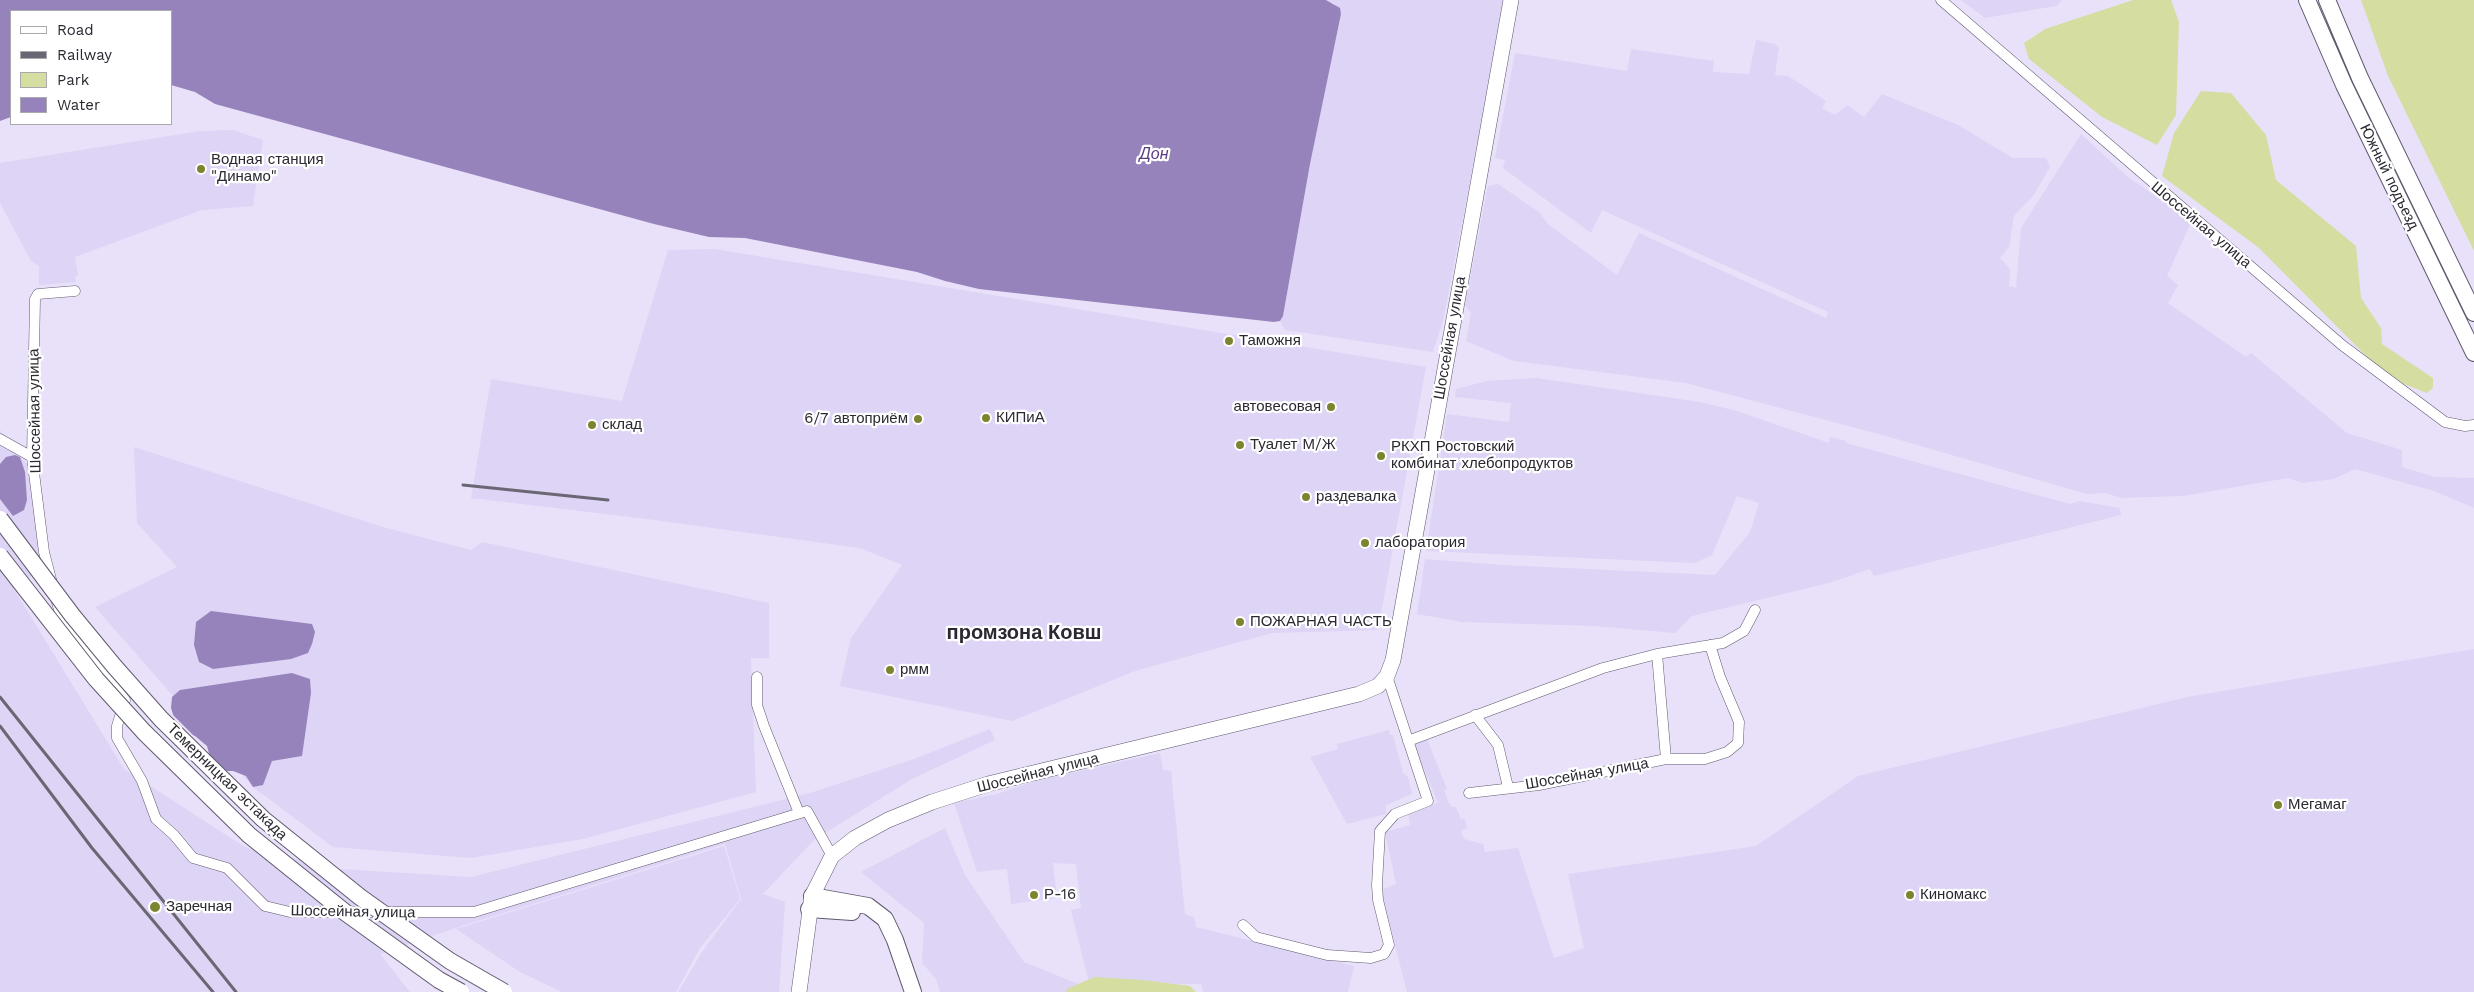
<!DOCTYPE html>
<html>
<head>
<meta charset="utf-8">
<style>
  body { margin:0 }
  #map { position:relative; width:2474px; height:992px; overflow:hidden; background:#e9e1fa; font-family:"Work Sans",sans-serif }
  canvas { display:block }
  .legend { position:absolute; left:10px; top:10px; width:162px; height:115px; box-sizing:border-box; background:#fff; border:1px solid #aaa9ad; margin:0; padding:6px 9px; list-style:none; font-size:15px; color:#2b2831 }
  .legend li { display:flex; align-items:center; gap:10px; height:25px }
  .legend b { width:25px; border:1px solid #aaa9ad }
</style>
</head>
<body>
<div id="map">
<canvas width="2474" height="992"></canvas>
<ul class="legend">
<li><b style="height:6px;background:#fff"></b>Road</li>
<li><b style="height:6px;background:#6b6674"></b>Railway</li>
<li><b style="height:14px;background:#d6dda1"></b>Park</li>
<li><b style="height:14px;background:#9683bc"></b>Water</li>
</ul>
</div>
<script>
const ctx = document.querySelector('canvas').getContext('2d');
ctx.lineJoin = 'round';
function paint(path, color) { ctx.fillStyle = color; ctx.fill(path, 'evenodd'); }
const shape = rows => new Path2D(rows.map(r => 'M' + r).join(''));
function trace(path, color, width, dash) { ctx.strokeStyle = color; ctx.lineWidth = width; ctx.lineCap = dash ? 'butt' : 'round'; ctx.setLineDash(dash || []); ctx.stroke(path); }
function label(font, color, halo, rows, align = 'center') {
  ctx.font = font + ' "Work Sans",sans-serif'; ctx.lineWidth = 4.5; ctx.setLineDash([]); ctx.textBaseline = 'middle'; ctx.strokeStyle = halo; ctx.fillStyle = color; for (const [text, x, y, turn = 0] of rows) {
    ctx.save(); ctx.translate(x, y); ctx.rotate((+turn || 0) * Math.PI / 180); ctx.textAlign = isNaN(turn) ? turn : align; if (halo) ctx.strokeText(text, 0, 0); ctx.fillText(text, 0, 0); ctx.restore();
  }
}
paint(shape([
  [1326,0,1505,0,1443,321,1433,352,1285,330,1280,321,1283,316,1310,164,1341,14,1334,3],
  [1961,0,2062,0,2056,6,1985,18],
  [1756,40,1775,44,1779,48,1775,75,1788,76,1802,85,1826,101,1822,108,1835,115,1847,105,1864,117,1882,94,1958,125,2013,158,2046,158,2050,167,2033,196,2014,216,2009,247,2000,258,2010,269,2009,286,2016,288,2021,228,2081,134,2129,178,2192,220,2167,276,2178,285,2168,303,2246,357,2251,353,2347,433,2402,450,2402,467,2435,477,2474,478,2474,508,2434,491,2355,469,2334,479,2303,483,2288,478,2183,496,2121,498,2106,493,2087,494,1886,436,1686,383,1514,361,1466,341,1471,313,1465,305,1488,186,1498,184,1539,212,1548,224,1617,275,1639,233,1826,318,1828,312,1602,210,1591,233,1503,168,1505,160,1495,158,1515,53,1627,71,1631,49,1714,61,1713,72,1749,74],
  [233,130,263,140,253,206,202,210,75,257,78,275,75,276,76,282,39,285,39,266,31,261,0,203,0,163,200,131],
  [715,249,1426,367,1378,630,1272,633,1135,671,1012,721,840,686,851,638,902,565,860,548,647,519,471,498,491,379,622,401,668,250],
  [1537,378,1700,402,1737,411,1829,443,1830,437,1847,441,1846,443,2070,504,2080,501,2120,508,2121,515,1874,576,1870,569,1829,583,1692,616,1675,633,1594,626,1462,622,1417,614,1425,559,1502,565,1715,575,1750,532,1759,503,1737,496,1712,555,1695,563,1426,551,1447,414,1509,422,1511,403,1455,397,1456,389,1487,381],
  [0,430,13,452,30,466,44,566,14,589,124,769,245,847,339,869,471,877,810,793,914,759,990,729,995,740,912,779,814,840,763,894,785,902,779,992,678,992,702,952,741,899,725,844,462,926,380,954,410,992,0,992],
  [134,447,383,527,471,550,482,542,769,603,769,658,751,658,756,792,583,839,471,858,333,847,253,787,95,607,177,567,137,523],
  [2474,649,2474,992,1407,992,1381,890,1396,884,1385,832,1410,825,1408,813,1438,803,1414,745,1427,739,1447,789,1444,790,1448,801,1452,807,1456,807,1461,819,1465,819,1467,828,1461,831,1464,839,1483,844,1485,852,1518,848,1554,958,1584,948,1568,874,1756,846,1858,776,2187,697],
  [1389,730,1390,735,1393,735,1403,773,1408,777,1412,794,1386,805,1386,814,1347,824,1310,757,1338,749,1337,744],
  [1160,753,1163,770,1171,771,1185,914,1194,917,1196,927,1354,966,1348,992,1203,992,1201,984,1092,983,1088,979,1071,910,1081,908,1076,864,1053,863,1057,898,1011,904,1007,869,977,872,954,803,997,794,1035,781],
  [945,828,965,875,1024,962,1081,985,1082,992,940,992,936,979,922,963,924,923,861,872],
  [724,846,740,899,700,948,676,992,562,992,520,972,456,929]
]), '#ded4f5');
paint(shape([
  [2133,0,2171,0,2179,22,2176,115,2157,145,2102,117,2029,59,2024,43,2045,29],
  [2361,0,2474,0,2474,251,2388,76],
  [2201,91,2231,93,2266,135,2276,180,2356,246,2361,298,2381,328,2382,344,2433,378,2433,388,2427,393,2404,384,2370,360,2259,248,2162,176,2174,133],
  [1094,977,1143,980,1190,986,1196,992,1066,992,1067,989]
]), '#d6dda1');
paint(shape([
  [0,0,1326,0,1340,8,1341,14,1310,164,1283,316,1280,321,1274,322,979,289,945,281,917,272,745,238,709,237,654,224,215,104,195,92,171,85,171,11,11,11,11,117,0,121],
  [15,455,20,457,25,472,27,500,24,510,13,516,0,499,0,464,6,457],
  [211,611,312,624,315,632,312,644,308,653,291,659,213,669,199,662,194,645,196,622],
  [292,673,310,679,311,693,302,756,272,761,263,785,253,787,246,776,233,771,220,771,211,761,207,746,195,736,183,732,175,721,171,708,172,697,180,690]
]), '#9683bc');
paint(shape([
  [170,712,205,747,193,738,183,734,173,722]
]), '#e9e1fa');
const street = shape([
  [1941,0,2342,345,2445,422,2465,426,2474,425],
  [0,439,32,457],
  [52,583,44,552,32,457,35,299,38,294,75,291],
  [56,599,63,623,125,700,117,726,117,738,142,781,156,819,174,835,193,858,227,868,265,906,290,912,474,912,807,811,832,856],
  [1657,654,1666,759],
  [757,677,757,705,764,726,799,813],
  [1475,715,1498,745,1508,787],
  [1408,741,1603,668,1657,654,1723,643,1744,631,1755,610],
  [1469,793,1539,785,1666,759,1705,759,1727,752,1738,743,1739,722,1720,677,1710,645],
  [1243,925,1256,937,1327,955,1371,958,1384,954,1389,945,1378,900,1377,885,1380,831,1395,814,1428,801,1387,676]
]);
const secondary = shape([
  [799,992,812,896,832,856,855,838,888,820,932,802,988,784,1359,694,1378,686,1387,676,1393,660,1511,0]
]);
const primary = shape([
  [2307,0,2344,85,2474,353],
  [2327,0,2360,78,2474,313],
  [812,896,868,906,885,919,895,940,913,992],
  [809,909,852,912]
]);
trace(street, '#60596e', 11);
trace(secondary, '#60596e', 16);
trace(primary, '#60596e', 18);
trace(street, '#fff', 10);
trace(secondary, '#fff', 15);
trace(primary, '#fff', 16);
trace(shape([
  [463,485,608,500],
  [0,697,236,992],
  [0,726,92,848,213,992]
]), '#6b6674', 3);
const primaryBridge = shape([
  [0,519,72,615,114,666,161,719,263,819,360,897,450,961,504,992],
  [0,556,96,679,144,732,249,835,346,913,439,980,461,992]
]);
trace(primaryBridge, '#60596e', 18, []);
trace(primaryBridge, '#fff', 16);
for (const [x, y, r, color] of [
  [201,169,5,"#7c842f"],
  [1229,341,5,"#7c842f"],
  [1331,407,5,"#7c842f"],
  [986,418,5,"#7c842f"],
  [918,419,5,"#7c842f"],
  [592,425,5,"#7c842f"],
  [1240,445,5,"#7c842f"],
  [1381,456,5,"#7c842f"],
  [1306,497,5,"#7c842f"],
  [1365,543,5,"#7c842f"],
  [1240,622,5,"#7c842f"],
  [890,670,5,"#7c842f"],
  [2278,805,5,"#7c842f"],
  [1034,895,5,"#7c842f"],
  [1910,895,5,"#7c842f"],
  [155,907,6,"#7c842f"]
]) { const dot = new Path2D(); dot.arc(x, y, r, 0, 2 * Math.PI); ctx.fillStyle = color; ctx.fill(dot); trace(dot, '#fff', 2); }
label('15px', '#2b2831', '#fff', [
  ["Водная станция",211,160],
  ["\"Динамо\"",211,177],
  ["Таможня",1239,341],
  ["автовесовая",1321,407,"right"],
  ["КИПиА",996,418],
  ["6/7 автоприём",908,419,"right"],
  ["склад",602,425],
  ["Туалет М/Ж",1250,445],
  ["РКХП Ростовский",1391,447],
  ["комбинат хлебопродуктов",1391,464],
  ["раздевалка",1316,497],
  ["лаборатория",1375,543],
  ["ПОЖАРНАЯ ЧАСТЬ",1250,622],
  ["рмм",900,670],
  ["Мегамаг",2288,805],
  ["Р-16",1044,895],
  ["Киномакс",1920,895],
  ["Заречная",166,907]
], 'left');
label('15px', '#2b2831', '#fff', [
  ["Южный подъезд",2389,177,64],
  ["Шоссейная улица",2201,225,40],
  ["Шоссейная улица",1450,338,-80],
  ["Шоссейная улица",35,411,-91],
  ["Шоссейная улица",1038,773,-14],
  ["Шоссейная улица",1587,774,-10],
  ["Темерницкая эстакада",227,782,44],
  ["Шоссейная улица",353,912,1]
]);
label('italic 16px', '#5a3e85', '#fff', [
  ["Дон",1154,154]
]);
label('bold 20px', '#2b2831', '#fff', [
  ["промзона Ковш",1024,633]
]);
</script>
</body>
</html>
